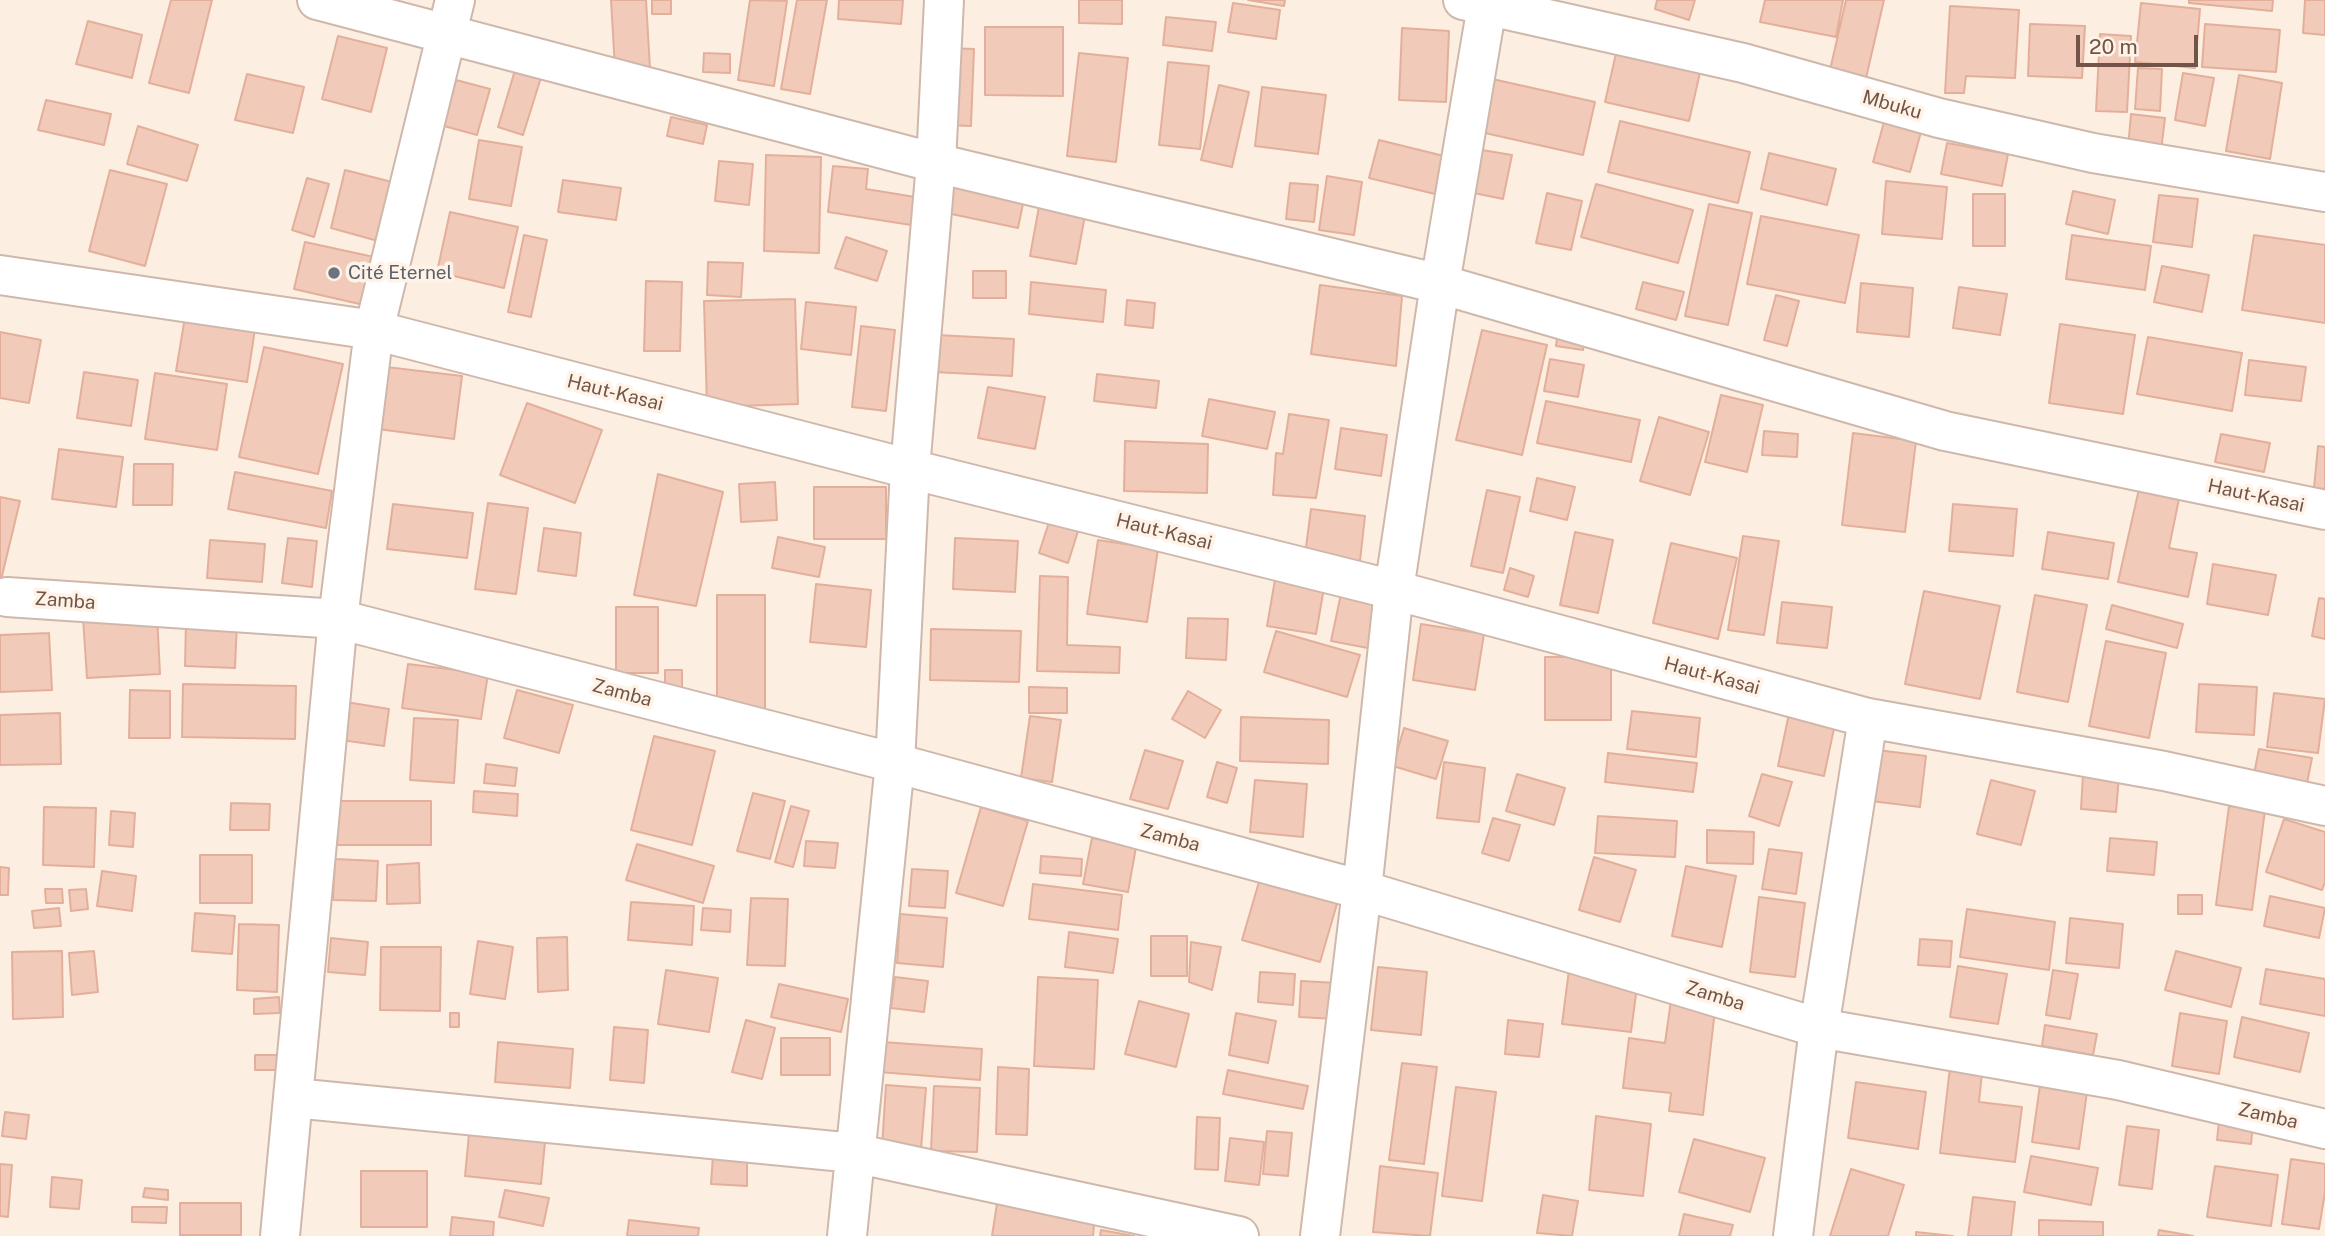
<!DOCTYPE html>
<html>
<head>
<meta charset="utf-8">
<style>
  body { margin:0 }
  #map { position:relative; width:2325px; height:1236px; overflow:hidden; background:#fcefe1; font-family:"Public Sans",sans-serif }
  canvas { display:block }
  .scale { position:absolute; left:2076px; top:35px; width:122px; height:32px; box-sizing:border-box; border:4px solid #735448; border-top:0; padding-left:9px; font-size:21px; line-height:24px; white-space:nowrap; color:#735448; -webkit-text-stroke:5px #fff3e7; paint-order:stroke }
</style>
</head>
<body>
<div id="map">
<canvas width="2325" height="1236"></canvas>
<div class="scale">20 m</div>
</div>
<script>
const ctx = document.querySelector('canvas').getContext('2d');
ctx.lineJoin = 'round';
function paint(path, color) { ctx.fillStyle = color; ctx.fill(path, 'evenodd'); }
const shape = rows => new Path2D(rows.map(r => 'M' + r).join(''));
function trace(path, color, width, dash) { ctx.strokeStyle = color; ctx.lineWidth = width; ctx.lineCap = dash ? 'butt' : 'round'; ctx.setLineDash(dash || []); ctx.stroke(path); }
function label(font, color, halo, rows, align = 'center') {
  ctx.font = font + ' "Public Sans",sans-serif'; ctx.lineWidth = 7; ctx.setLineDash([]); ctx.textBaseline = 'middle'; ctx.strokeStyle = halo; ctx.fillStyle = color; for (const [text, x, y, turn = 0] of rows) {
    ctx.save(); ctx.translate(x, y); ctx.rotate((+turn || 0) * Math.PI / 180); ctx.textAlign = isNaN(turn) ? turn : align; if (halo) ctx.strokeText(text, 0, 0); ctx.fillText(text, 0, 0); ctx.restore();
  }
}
const building = shape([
  [171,0,212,0,189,93,149,83,171,0],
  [611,0,646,0,650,68,615,69,611,0],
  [652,0,671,0,671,14,652,14,652,0],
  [750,0,787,1,774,86,738,80,750,0],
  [797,0,827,0,810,94,781,89,797,0],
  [839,0,903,0,901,24,838,19,839,0],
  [1079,0,1122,0,1122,24,1079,23,1079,0],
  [1248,0,1285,0,1284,6,1248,0],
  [1657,0,1695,0,1689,20,1655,9,1657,0],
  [1765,0,1843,0,1836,37,1760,22,1765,0],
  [1846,0,1884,0,1866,78,1830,70,1846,0],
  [2189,0,2273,0,2272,11,2189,3,2189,0],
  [2305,0,2325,0,2325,35,2303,33,2305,0],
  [1233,3,1280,10,1276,39,1228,32,1233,3],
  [2141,3,2200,9,2195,68,2135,62,2141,3],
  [1950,6,2019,10,2015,78,1966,76,1964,93,1945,93,1950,6],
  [1166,17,1216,22,1212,51,1163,45,1166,17],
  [88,21,142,35,132,78,76,64,88,21],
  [2030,24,2085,26,2082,78,2028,76,2030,24],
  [2205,24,2280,30,2276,72,2202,67,2205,24],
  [985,27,1063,27,1063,96,985,95,985,27],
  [1402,28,1449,31,1446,102,1399,100,1402,28],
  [2100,34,2131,36,2127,112,2096,111,2100,34],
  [338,36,387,48,371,112,322,99,338,36],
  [947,48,974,49,971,126,943,125,947,48],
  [1617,49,1701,68,1689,121,1605,102,1617,49],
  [704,53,730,54,730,73,703,72,704,53],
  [1079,53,1128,58,1116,162,1067,156,1079,53],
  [518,60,544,68,523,135,498,127,518,60],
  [1168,62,1209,66,1200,149,1159,145,1168,62],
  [2138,68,2162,69,2160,111,2135,109,2138,68],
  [2183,73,2214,78,2205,126,2175,120,2183,73],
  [247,74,304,87,293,133,235,120,247,74],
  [2239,75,2282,83,2270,159,2226,151,2239,75],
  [1488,78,1595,102,1583,155,1476,131,1488,78],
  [456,80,490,89,477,135,444,126,456,80],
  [1219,85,1249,92,1232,167,1201,160,1219,85],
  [1262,87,1326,95,1318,154,1255,146,1262,87],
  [46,100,111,114,104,145,38,130,46,100],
  [2131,114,2165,118,2161,151,2128,148,2131,114],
  [671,117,707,125,703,144,667,136,671,117],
  [1620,121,1750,152,1738,203,1608,172,1620,121],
  [1884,122,1921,132,1910,172,1873,162,1884,122],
  [138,126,198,145,187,181,127,164,138,126],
  [479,140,522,147,511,206,469,199,479,140],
  [1379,140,1444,156,1435,194,1369,178,1379,140],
  [1947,143,2008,154,2002,186,1941,174,1947,143],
  [1482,150,1512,155,1503,199,1474,193,1482,150],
  [1769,153,1836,169,1827,205,1761,189,1769,153],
  [766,155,821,157,819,253,764,251,766,155],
  [719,161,753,164,749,205,715,201,719,161],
  [833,166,868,169,866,189,915,197,911,225,828,212,833,166],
  [110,170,167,184,145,266,89,251,110,170],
  [345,170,392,182,378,241,331,228,345,170],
  [1327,176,1362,182,1354,235,1319,230,1327,176],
  [307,178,329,184,314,237,292,230,307,178],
  [949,178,1025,194,1018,228,942,212,949,178],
  [563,180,621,188,616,220,558,212,563,180],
  [1886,181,1947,187,1942,239,1882,234,1886,181],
  [1290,183,1318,185,1314,222,1286,219,1290,183],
  [1596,184,1693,210,1678,263,1581,237,1596,184],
  [2073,191,2115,200,2108,234,2066,224,2073,191],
  [1547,193,1582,201,1571,250,1536,243,1547,193],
  [1973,194,2005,194,2005,246,1973,246,1973,194],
  [2159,195,2198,199,2192,247,2153,242,2159,195],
  [1040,201,1086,210,1076,264,1030,256,1040,201],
  [1709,204,1752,213,1728,325,1685,316,1709,204],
  [450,212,518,227,504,288,437,272,450,212],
  [1761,216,1859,235,1845,303,1747,284,1761,216],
  [524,235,547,240,531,317,508,312,524,235],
  [2072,235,2151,246,2145,290,2066,279,2072,235],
  [2254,235,2325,245,2325,323,2242,310,2254,235],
  [846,237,887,251,877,281,835,268,846,237],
  [305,242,374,257,364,305,294,289,305,242],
  [708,262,743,263,741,297,707,295,708,262],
  [2162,266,2209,275,2202,312,2154,302,2162,266],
  [973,271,1006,271,1006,298,973,298,973,271],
  [646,281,682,282,680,351,644,351,646,281],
  [1031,282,1106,290,1103,322,1029,314,1031,282],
  [1643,282,1684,292,1676,320,1636,309,1643,282],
  [1861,283,1913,288,1909,337,1857,332,1861,283],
  [1320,285,1402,296,1396,366,1311,354,1320,285],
  [1959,287,2007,294,2000,335,1953,328,1959,287],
  [1776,295,1799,301,1787,346,1764,340,1776,295],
  [795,299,798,404,707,407,704,301,795,299],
  [1127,300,1155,303,1153,328,1125,325,1127,300],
  [806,302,856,307,851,355,801,349,806,302],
  [186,311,256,322,247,382,176,371,186,311],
  [2060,324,2135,335,2123,414,2049,403,2060,324],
  [861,326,895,330,886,411,852,407,861,326],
  [1482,330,1547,345,1522,455,1456,440,1482,330],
  [1558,331,1585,335,1583,350,1556,346,1558,331],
  [0,332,41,340,29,403,0,398,0,332],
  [937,335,1014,339,1012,376,934,372,937,335],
  [2148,337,2242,353,2232,411,2137,394,2148,337],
  [264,347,343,364,318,474,239,457,264,347],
  [1550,359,1584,365,1578,397,1544,391,1550,359],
  [2249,360,2306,367,2301,401,2245,395,2249,360],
  [378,366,462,376,454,439,370,428,378,366],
  [84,372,138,380,131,426,77,418,84,372],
  [155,373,227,384,217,450,145,439,155,373],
  [1097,374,1159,381,1156,408,1094,401,1097,374],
  [988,387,1045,397,1035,449,978,438,988,387],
  [1721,395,1763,405,1747,472,1705,462,1721,395],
  [1209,399,1275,412,1267,449,1202,436,1209,399],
  [1546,401,1640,420,1631,462,1537,443,1546,401],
  [527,403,602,430,575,503,500,475,527,403],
  [1289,414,1329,420,1316,498,1273,495,1276,453,1283,454,1289,414],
  [1659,417,1709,432,1690,495,1640,481,1659,417],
  [1341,428,1387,435,1381,476,1335,469,1341,428],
  [1764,431,1798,434,1797,457,1762,455,1764,431],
  [1853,433,1916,441,1905,532,1842,525,1853,433],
  [2221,434,2270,443,2264,472,2215,462,2221,434],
  [1125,441,1208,444,1207,493,1124,491,1125,441],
  [2318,446,2325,447,2325,489,2314,488,2318,446],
  [59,449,123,457,116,507,52,499,59,449],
  [134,464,173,464,172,505,133,505,134,464],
  [235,472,332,491,326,528,228,509,235,472],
  [658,474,723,492,696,606,634,595,658,474],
  [1537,478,1575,487,1567,520,1530,511,1537,478],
  [2141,480,2181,489,2169,548,2197,553,2188,597,2118,582,2141,480],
  [775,482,777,520,741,522,739,484,775,482],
  [814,487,886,487,886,539,814,539,814,487],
  [1487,490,1520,497,1503,573,1471,566,1487,490],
  [0,497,20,501,1,580,0,580,0,497],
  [488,503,528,508,516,594,475,589,488,503],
  [393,504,473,513,467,558,387,549,393,504],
  [1953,504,2017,509,2013,556,1949,551,1953,504],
  [1311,509,1365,516,1360,561,1305,555,1311,509],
  [1050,519,1079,528,1068,563,1039,553,1050,519],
  [544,528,581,533,576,576,538,571,544,528],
  [1575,532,1613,540,1598,613,1560,605,1575,532],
  [2048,532,2114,543,2108,579,2042,569,2048,532],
  [1743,536,1779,541,1764,635,1728,630,1743,536],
  [778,537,825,547,819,577,772,568,778,537],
  [288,538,317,541,312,587,282,583,288,538],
  [955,538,1018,541,1015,592,953,589,955,538],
  [210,540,265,544,262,582,207,578,210,540],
  [1098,540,1158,549,1147,622,1087,614,1098,540],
  [1671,543,1737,558,1718,639,1653,623,1671,543],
  [2213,564,2276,575,2268,615,2207,604,2213,564],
  [1510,568,1534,576,1528,597,1504,590,1510,568],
  [1276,574,1325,582,1316,634,1267,626,1276,574],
  [1040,576,1068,577,1067,645,1120,647,1119,673,1037,671,1040,576],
  [816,584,871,590,866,647,810,642,816,584],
  [1342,589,1384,597,1373,649,1331,641,1342,589],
  [1924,591,2000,606,1980,699,1905,684,1924,591],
  [717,595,765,595,765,709,717,709,717,595],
  [2035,595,2087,605,2068,702,2017,692,2035,595],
  [2319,598,2325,599,2325,639,2312,636,2319,598],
  [1782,602,1832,607,1827,648,1777,643,1782,602],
  [2112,605,2183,624,2177,648,2106,629,2112,605],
  [616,607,658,607,658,673,616,673,616,607],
  [157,614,160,674,87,678,83,618,157,614],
  [1188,618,1228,619,1226,660,1186,658,1188,618],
  [186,620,237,621,235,668,185,666,186,620],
  [1421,624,1484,634,1475,690,1413,680,1421,624],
  [931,629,1021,631,1019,682,930,680,931,629],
  [1276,631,1360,655,1347,697,1264,672,1276,631],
  [49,633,52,690,0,692,0,635,49,633],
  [2106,641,2166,653,2149,738,2089,726,2106,641],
  [1545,657,1611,657,1611,720,1545,720,1545,657],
  [408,664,488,674,481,719,402,708,408,664],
  [665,670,682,670,682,688,665,688,665,670],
  [183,684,296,686,295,739,182,737,183,684],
  [2199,684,2257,687,2254,735,2196,732,2199,684],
  [1029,687,1067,688,1067,713,1029,713,1029,687],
  [130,690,170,691,170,738,129,738,130,690],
  [517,690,573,705,559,753,504,738,517,690],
  [1188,691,1221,710,1205,738,1172,719,1188,691],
  [2274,693,2325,699,2318,753,2267,747,2274,693],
  [340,701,389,709,384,746,334,739,340,701],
  [1790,709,1836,719,1824,776,1778,766,1790,709],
  [1632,711,1700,718,1696,757,1627,749,1632,711],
  [60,713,61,764,0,765,0,715,60,713],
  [1030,716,1061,720,1052,782,1021,778,1030,716],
  [1241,717,1329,720,1328,764,1240,761,1241,717],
  [414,718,458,720,454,783,410,780,414,718],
  [1404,728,1448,741,1436,779,1393,766,1404,728],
  [654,736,715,751,692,845,631,830,654,736],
  [2259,749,2312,758,2307,783,2254,774,2259,749],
  [1145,750,1183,761,1168,809,1130,799,1145,750],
  [1877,750,1926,756,1920,807,1871,801,1877,750],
  [1608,753,1697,763,1693,792,1605,782,1608,753],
  [1217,762,1237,768,1227,803,1207,797,1217,762],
  [1444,762,1485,768,1479,822,1437,818,1444,762],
  [486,764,517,768,515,786,484,783,486,764],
  [1517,774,1565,788,1554,825,1506,811,1517,774],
  [1762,774,1792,782,1779,826,1749,816,1762,774],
  [2083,774,2119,776,2116,812,2081,809,2083,774],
  [1255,780,1307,784,1303,837,1250,832,1255,780],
  [1991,780,2035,791,2021,845,1977,834,1991,780],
  [474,791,518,794,517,816,473,812,474,791],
  [753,793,785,801,770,859,737,851,753,793],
  [334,801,431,801,431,845,334,845,334,801],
  [231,803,270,804,269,830,230,830,231,803],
  [791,806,809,811,793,867,775,862,791,806],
  [2229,806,2265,810,2252,910,2216,905,2229,806],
  [44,807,96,808,94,867,43,865,44,807],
  [981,807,1028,821,1003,906,956,893,981,807],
  [111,811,135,813,133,847,109,845,111,811],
  [1598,816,1677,821,1675,857,1595,853,1598,816],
  [1493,818,1520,825,1509,861,1482,853,1493,818],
  [2284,819,2325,832,2325,882,2322,890,2266,872,2284,819],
  [1707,830,1754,832,1753,864,1707,863,1707,830],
  [1092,838,1136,847,1128,892,1083,884,1092,838],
  [2110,838,2157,842,2154,875,2107,871,2110,838],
  [806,841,838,843,835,868,804,866,806,841],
  [637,844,714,866,703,903,626,880,637,844],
  [1769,849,1802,853,1796,894,1762,889,1769,849],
  [200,855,252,855,252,903,200,903,200,855],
  [1041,856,1082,859,1081,876,1040,873,1041,856],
  [1594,857,1636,870,1620,922,1579,910,1594,857],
  [335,859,378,861,376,901,333,900,335,859],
  [419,863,420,903,387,904,387,865,419,863],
  [1686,866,1736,876,1722,947,1672,936,1686,866],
  [0,867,9,868,8,895,0,895,0,867],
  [912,869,948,871,945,908,909,906,912,869],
  [102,871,136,876,132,911,97,906,102,871],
  [1261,875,1339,897,1320,962,1242,940,1261,875],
  [1033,884,1122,895,1118,930,1029,919,1033,884],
  [45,889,62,889,63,903,46,903,45,889],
  [86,889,88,909,71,911,69,890,86,889],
  [2178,895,2202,895,2202,914,2178,914,2178,895],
  [2270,896,2325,908,2319,938,2264,926,2270,896],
  [1759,897,1805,903,1795,977,1750,972,1759,897],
  [751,898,788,899,785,966,747,965,751,898],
  [631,902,694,906,692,945,628,940,631,902],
  [59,908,61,926,34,928,32,911,59,908],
  [703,908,731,910,730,932,701,930,703,908],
  [1967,909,2055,922,2049,970,1960,957,1967,909],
  [195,913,235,916,232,954,192,951,195,913],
  [900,914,947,918,943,967,897,963,900,914],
  [2070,918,2123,924,2119,968,2066,963,2070,918],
  [239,924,279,925,277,992,237,990,239,924],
  [1069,932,1118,939,1113,973,1065,967,1069,932],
  [1151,936,1187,936,1187,976,1151,976,1151,936],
  [567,937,568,990,538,992,537,938,567,937],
  [331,938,368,942,365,975,328,972,331,938],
  [1920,939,1952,941,1950,967,1918,965,1920,939],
  [478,941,513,947,505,999,470,994,478,941],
  [1191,942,1221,947,1212,990,1189,982,1191,942],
  [381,947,441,947,440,1011,380,1010,381,947],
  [62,951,63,1017,13,1019,12,952,62,951],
  [94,951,98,992,72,995,69,953,94,951],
  [2176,951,2241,968,2231,1007,2165,990,2176,951],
  [1958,966,2007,974,1998,1024,1950,1017,1958,966],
  [1378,967,1427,972,1421,1035,1371,1030,1378,967],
  [2266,969,2325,979,2325,1016,2260,1004,2266,969],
  [666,970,718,978,709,1032,658,1024,666,970],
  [1569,970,1638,979,1631,1032,1562,1024,1569,970],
  [2053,970,2078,974,2070,1019,2046,1015,2053,970],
  [1260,972,1295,974,1293,1005,1258,1002,1260,972],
  [895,977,928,981,924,1012,891,1008,895,977],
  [1038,977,1098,980,1094,1069,1034,1066,1038,977],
  [1301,981,1337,983,1335,1019,1299,1017,1301,981],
  [779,984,848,999,841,1032,771,1017,779,984],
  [1672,993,1716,1001,1703,1115,1669,1111,1671,1093,1623,1088,1629,1038,1665,1043,1672,993],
  [279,997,280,1013,254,1014,254,999,279,997],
  [1139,1001,1189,1014,1176,1067,1125,1054,1139,1001],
  [450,1013,459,1013,459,1027,450,1027,450,1013],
  [1236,1013,1276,1021,1268,1063,1229,1055,1236,1013],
  [2180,1013,2227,1021,2219,1074,2172,1066,2180,1013],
  [2242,1017,2309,1033,2300,1072,2234,1057,2242,1017],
  [746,1020,775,1028,762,1079,732,1072,746,1020],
  [1508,1020,1543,1024,1539,1057,1505,1054,1508,1020],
  [2045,1025,2097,1034,2093,1055,2042,1046,2045,1025],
  [614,1027,648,1030,644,1083,610,1080,614,1027],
  [781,1038,830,1038,830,1075,781,1075,781,1038],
  [498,1042,573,1049,570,1088,495,1082,498,1042],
  [882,1042,982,1049,980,1080,879,1072,882,1042],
  [255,1055,284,1055,284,1070,255,1070,255,1055],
  [1951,1059,1983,1063,1979,1102,2022,1107,2015,1162,1940,1153,1951,1059],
  [1402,1063,1437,1067,1424,1164,1389,1160,1402,1063],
  [998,1067,1029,1069,1027,1135,996,1134,998,1067],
  [1228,1070,1308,1086,1303,1109,1223,1094,1228,1070],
  [2041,1078,2088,1085,2079,1149,2032,1142,2041,1078],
  [1856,1082,1926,1092,1918,1149,1848,1138,1856,1082],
  [886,1085,926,1088,921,1149,882,1147,886,1085],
  [934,1086,980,1088,977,1152,931,1151,934,1086],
  [1456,1087,1496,1092,1482,1201,1442,1196,1456,1087],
  [5,1112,29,1115,26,1139,2,1136,5,1112],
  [1596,1116,1651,1124,1643,1196,1589,1190,1596,1116],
  [1197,1117,1220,1118,1218,1170,1195,1169,1197,1117],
  [2219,1121,2253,1124,2251,1144,2217,1140,2219,1121],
  [2127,1126,2159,1130,2152,1189,2119,1185,2127,1126],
  [1267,1131,1292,1133,1288,1176,1263,1174,1267,1131],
  [469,1134,545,1142,541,1184,465,1176,469,1134],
  [1230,1138,1264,1142,1259,1185,1225,1181,1230,1138],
  [1694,1139,1765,1158,1750,1212,1679,1192,1694,1139],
  [713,1155,747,1156,747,1186,711,1184,713,1155],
  [2031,1156,2098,1168,2091,1205,2024,1192,2031,1156],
  [2291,1159,2325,1164,2325,1192,2319,1229,2282,1224,2291,1159],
  [0,1164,12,1165,8,1217,0,1216,0,1164],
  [1380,1166,1438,1173,1430,1236,1373,1232,1380,1166],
  [2215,1166,2278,1175,2271,1226,2207,1217,2215,1166],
  [1851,1169,1904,1185,1888,1236,1830,1236,1851,1169],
  [361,1171,427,1171,427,1227,361,1227,361,1171],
  [52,1177,82,1180,79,1209,50,1207,52,1177],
  [145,1188,168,1190,168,1200,143,1197,145,1188],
  [505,1190,549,1198,543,1226,499,1217,505,1190],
  [1543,1195,1578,1201,1572,1236,1537,1233,1543,1195],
  [998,1197,1095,1215,1093,1236,992,1236,998,1197],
  [1973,1197,2015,1202,2011,1236,1968,1236,1973,1197],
  [180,1203,241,1203,241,1235,180,1235,180,1203],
  [132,1207,167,1207,166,1223,132,1222,132,1207],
  [1684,1214,1733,1225,1730,1236,1679,1236,1684,1214],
  [452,1217,494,1222,493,1236,450,1236,452,1217],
  [629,1220,699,1228,698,1236,627,1236,629,1220],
  [2039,1220,2103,1222,2103,1236,2039,1236,2039,1220],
  [1101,1230,1134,1236,1100,1236,1101,1230],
  [2159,1230,2193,1236,2158,1236,2159,1230],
  [1916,1232,1953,1236,1916,1236,1916,1232]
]);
paint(building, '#f1cab9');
trace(building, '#e4af9a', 2);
const minor = shape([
  [317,0,936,163,1440,284,1945,431,2325,510],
  [1463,0,1743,63,1939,118,2093,153,2325,192],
  [0,275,374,330,910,469,1394,590,1868,718,2164,771,2325,806],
  [7,597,338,619,895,763,1362,890,1819,1028,2118,1080,2325,1129],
  [294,1098,854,1153,1239,1236],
  [280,1236,338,619,374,330,455,0],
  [847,1236,895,763,910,469,936,163,944,0],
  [1320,1236,1362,890,1394,590,1440,284,1488,0],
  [1793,1236,1819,1028,1868,718]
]);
trace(minor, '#cfb8ab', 42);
trace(minor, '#fff', 38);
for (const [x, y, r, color] of [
  [334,273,7,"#6b7280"]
]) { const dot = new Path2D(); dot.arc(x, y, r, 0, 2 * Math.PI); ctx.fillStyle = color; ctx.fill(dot); trace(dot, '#fff3e7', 2.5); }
label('19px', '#735448', '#fff3e7', [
  ["Mbuku",1892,105,16],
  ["Haut-Kasai",615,393,14],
  ["Haut-Kasai",2256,496,12],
  ["Haut-Kasai",1164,532,14],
  ["Zamba",65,601,4],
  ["Haut-Kasai",1712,676,15],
  ["Zamba",622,693,15],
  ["Zamba",1170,838,15],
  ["Zamba",1715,996,17],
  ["Zamba",2268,1116,13]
]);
label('19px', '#5b616d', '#fff3e7', [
  ["Cité Eternel",348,273]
], 'left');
</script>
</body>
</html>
